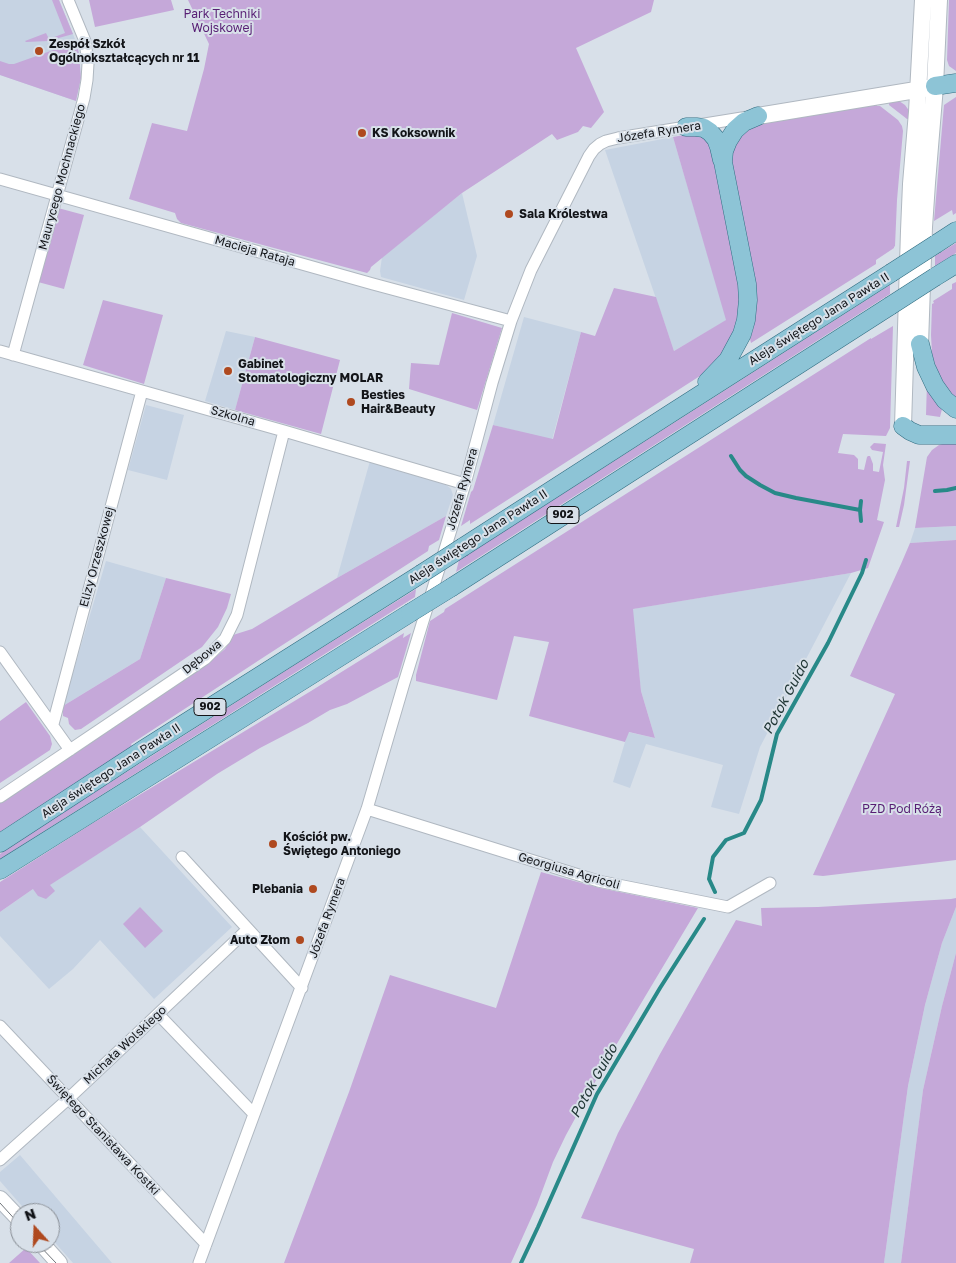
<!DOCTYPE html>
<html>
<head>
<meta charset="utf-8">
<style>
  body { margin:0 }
  #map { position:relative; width:956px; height:1263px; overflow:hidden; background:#d8e0e9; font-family:"Golos Text",sans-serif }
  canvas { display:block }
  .north { position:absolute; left:10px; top:1203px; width:50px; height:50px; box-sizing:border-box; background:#d8e0e9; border:1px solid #898e95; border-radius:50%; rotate:340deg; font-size:14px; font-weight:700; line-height:20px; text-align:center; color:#121418 }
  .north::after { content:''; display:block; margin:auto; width:18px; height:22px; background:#af491f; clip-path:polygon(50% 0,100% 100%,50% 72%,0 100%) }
</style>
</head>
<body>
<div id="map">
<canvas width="956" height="1263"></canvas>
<div class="north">N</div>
</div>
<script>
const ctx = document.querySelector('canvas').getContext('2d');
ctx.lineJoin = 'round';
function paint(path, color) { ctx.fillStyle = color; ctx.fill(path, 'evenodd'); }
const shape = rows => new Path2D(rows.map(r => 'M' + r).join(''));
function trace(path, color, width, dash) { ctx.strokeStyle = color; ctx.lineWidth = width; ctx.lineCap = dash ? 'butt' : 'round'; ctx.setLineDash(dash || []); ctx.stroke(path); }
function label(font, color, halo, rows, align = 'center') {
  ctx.font = font + ' "Golos Text",sans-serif'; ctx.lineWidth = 4; ctx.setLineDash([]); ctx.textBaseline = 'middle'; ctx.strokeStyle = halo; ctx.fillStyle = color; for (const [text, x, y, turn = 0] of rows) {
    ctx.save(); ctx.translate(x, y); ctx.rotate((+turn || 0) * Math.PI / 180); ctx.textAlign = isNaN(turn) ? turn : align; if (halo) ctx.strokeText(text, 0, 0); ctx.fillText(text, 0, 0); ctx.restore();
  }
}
paint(shape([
  [0,0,59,0,77,44,79,54,81,78,76,101,0,75],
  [673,137,727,320,674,351,605,150],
  [462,193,477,256,464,300,381,277,380,271,382,257],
  [524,317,581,332,552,440,493,425],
  [226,331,255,337,235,410,205,401],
  [146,405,184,415,167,480,128,470],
  [370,461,444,483,451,489,453,495,446,516,337,578],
  [956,526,956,540,910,543,915,528],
  [106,561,166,578,140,659,63,706],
  [851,573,760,747,739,814,711,807,723,765,646,744,630,788,613,782,628,732,655,738,641,691,632,609],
  [140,827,232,927,154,999,100,940,73,969,49,989,0,936,0,912,33,889,49,885],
  [956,907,956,953,942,1006,923,1090,901,1263,884,1263,908,1086,925,1005,942,943],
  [20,1155,112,1263,73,1263,50,1237,50,1213,28,1213,0,1181,0,1172]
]), '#c6d3e3');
paint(shape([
  [52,0,59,0,73,34,48,41,26,42,25,41,46,33,49,39,65,33],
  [89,0,171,0,174,10,95,27],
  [188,0,654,0,651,12,576,48,604,112,591,128,583,126,578,132,557,140,552,134,462,193,371,267,370,270,367,273,181,223,177,219,175,213,129,199,152,123,187,131,204,69,209,44],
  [949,0,956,0,956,71,949,66,947,60],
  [77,44,79,54,81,78,76,101,0,75,0,61,9,64,14,64,59,48],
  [956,97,956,213,953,215,952,210,934,221,944,105],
  [889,101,899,101,905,105,910,112,910,119,907,119,889,105],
  [876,103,877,106,880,106,898,120,902,126,903,131,897,200,895,246,894,247,894,248,876,260,876,264,751,343,750,339,754,326,728,148,750,125],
  [694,133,710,138,742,284,736,338,703,374,470,524,470,520,461,526,471,492,473,490,493,425,553,439,581,332,595,336,614,288,656,297,674,351,726,320,673,137],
  [58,208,84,215,64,289,38,282],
  [956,243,956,253,935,266,935,256],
  [956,282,956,400,948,392,938,374,932,354,931,335,932,304,934,303,933,301,952,289,952,284],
  [890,285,890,294,456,572,459,560],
  [103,300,163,315,144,384,83,365],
  [452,313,502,328,477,410,409,389,411,363,439,365],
  [893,326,890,428,886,436,843,434,838,453,854,455,858,459,858,469,864,470,867,457,868,456,870,456,873,464,873,471,879,472,883,452,872,450,870,447,874,443,886,444,883,465,885,480,877,520,884,522,868,568,851,573,633,609,641,691,655,738,629,732,625,742,529,716,549,642,514,636,497,700,416,681,416,675,430,621,444,612,445,609,871,338,871,339],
  [255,337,340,360,321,434,235,410],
  [927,382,942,409,940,417,926,415],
  [956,440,956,526,915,528,927,457,932,450,939,445],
  [907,461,910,461,904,505,899,527,896,527,904,488],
  [446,516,439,540,429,546,428,551,267,655,131,744,132,746,0,832,0,802,213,659,225,649,233,635,252,629,337,578],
  [956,540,956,860,823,876,813,875,895,694,850,676,901,564,910,543],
  [166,578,231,594,227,608,218,627,202,647,81,729,75,730,69,724,68,718,63,716,63,706,140,659],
  [416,589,415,597,0,859,0,854,84,799,301,661],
  [404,633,403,638,411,633,398,677,347,704,330,710,308,723,260,748,217,774,140,827,50,885,55,891,46,899,38,896,33,889,0,912,0,882,93,823,311,691],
  [26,702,50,736,52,744,50,750,0,783,0,721],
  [541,872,600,888,698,908,606,1062,566,1135,553,1162,537,1205,511,1263,284,1263,349,1092,390,975,496,1008],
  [956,898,956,907,942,943,925,1005,908,1086,884,1263,690,1263,694,1249,581,1218,618,1133,660,1054,736,920,762,926,761,908,818,907,951,899],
  [140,907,163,931,145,948,123,924],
  [956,953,956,1263,901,1263,923,1090,942,1006],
  [26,1248,40,1263,9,1263]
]), '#c5a8d9');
trace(shape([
  [731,456,740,470,746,476,760,485,775,493,796,498,860,510],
  [935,491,947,490,956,488],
  [861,501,860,510,861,521],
  [715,892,709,879,713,857,726,840,744,833,761,800,777,734,828,643,862,573,866,560],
  [521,1263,538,1227,597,1094,660,988,704,919]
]), '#288988', 4);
const street = shape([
  [0,179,373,284,511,321],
  [0,351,284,431,465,484],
  [13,355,84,98,87,80,88,64,85,41,68,0],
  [0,652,70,750],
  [53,724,142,391],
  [0,797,205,659,225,639,237,615,284,431],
  [367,809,598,881,728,907,770,883],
  [182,857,302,988],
  [158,1014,254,1114],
  [0,1026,206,1244],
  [0,1160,68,1099,248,929],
  [199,1263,367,809,404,683,465,484,492,383,511,321,531,270,589,156,594,149,600,144,606,141,618,138,748,117]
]);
const secondary = shape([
  [758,116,928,88],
  [920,344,924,227,927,183,935,86,939,0],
  [903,426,909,231,911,184,917,112,923,0],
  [0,1199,20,1220],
  [41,1243,59,1263]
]);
const primary = shape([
  [935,86,956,83],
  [686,127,696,127,704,128,710,132,716,139,719,147,722,160],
  [936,244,956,231],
  [935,277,956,264],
  [920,344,926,367,935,386,945,400,956,409],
  [707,382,728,360,742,334,746,320,748,300,747,284,723,162,724,151,728,141,735,130,744,122,758,116],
  [903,426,910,431,919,435,956,435],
  [463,547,673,412,891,273],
  [452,587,890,306],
  [0,843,144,749,421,574],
  [0,870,410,613]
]);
trace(street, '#b0b8c1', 13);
trace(secondary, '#b0b8c1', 18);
trace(primary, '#316d81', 19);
trace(street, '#fff', 11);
trace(secondary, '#fff', 16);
trace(primary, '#8dc4d6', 18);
trace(shape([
  [0,1203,20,1225],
  [37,1243,56,1263]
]), '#71767c', 1);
const primaryBridge = shape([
  [891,273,936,244],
  [890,306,935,277],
  [421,574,463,547],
  [410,613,452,587]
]);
trace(primaryBridge, '#316d81', 19, []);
trace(primaryBridge, '#8dc4d6', 18);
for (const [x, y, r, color] of [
  [39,51,5,"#af491f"],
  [362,133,5,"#af491f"],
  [509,214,5,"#af491f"],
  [228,371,5,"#af491f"],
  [351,402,5,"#af491f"],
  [273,844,5,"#af491f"],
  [313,889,5,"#af491f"],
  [300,940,5,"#af491f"]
]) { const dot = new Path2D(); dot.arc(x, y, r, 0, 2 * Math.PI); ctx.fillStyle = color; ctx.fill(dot); trace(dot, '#d8e0e9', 2); }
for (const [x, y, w] of [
  [563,515,32],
  [210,707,32]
]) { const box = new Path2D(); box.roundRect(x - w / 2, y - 8.5, w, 17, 4); ctx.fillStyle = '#d8e0e9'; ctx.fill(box); trace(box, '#121418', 1); }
label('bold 11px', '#121418', null, [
  ["902",563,515],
  ["902",210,707]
]);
label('12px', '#571e74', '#d8e0e9', [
  ["Park Techniki",222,14],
  ["Wojskowej",222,28],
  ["PZD Pod Różą",902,809]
]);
label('bold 12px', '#121418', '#d8e0e9', [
  ["Zespół Szkół",49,44],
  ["Ogólnokształcących nr 11",49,58],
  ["KS Koksownik",372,133],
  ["Sala Królestwa",519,214],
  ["Gabinet",238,364],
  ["Stomatologiczny MOLAR",238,378],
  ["Besties",361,395],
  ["Hair&Beauty",361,409],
  ["Kościół pw.",283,837],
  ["Świętego Antoniego",283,851],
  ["Plebania",303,889,"right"],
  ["Auto Złom",290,940,"right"]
], 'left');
label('12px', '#121418', '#d8e0e9', [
  ["Józefa Rymera",659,132,-9],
  ["Maurycego Mochnackiego",62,177,-75],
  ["Macieja Rataja",255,251,16],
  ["Aleja świętego Jana Pawła II",819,319,-32],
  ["Szkolna",233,416,16],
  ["Józefa Rymera",462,489,-74],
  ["Aleja świętego Jana Pawła II",478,537,-33],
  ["Elizy Orzeszkowej",97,557,-75],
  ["Dębowa",202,657,-39],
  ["Aleja świętego Jana Pawła II",111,771,-33],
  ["Georgiusa Agricoli",569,871,16],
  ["Józefa Rymera",327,918,-70],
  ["Michała Wolskiego",125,1045,-43],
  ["Świętego Stanisława Kostki",103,1135,47]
]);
label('italic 14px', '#213736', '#d8e0e9', [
  ["Potok Guido",786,697,-62],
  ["Potok Guido",594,1081,-61]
]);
</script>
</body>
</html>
